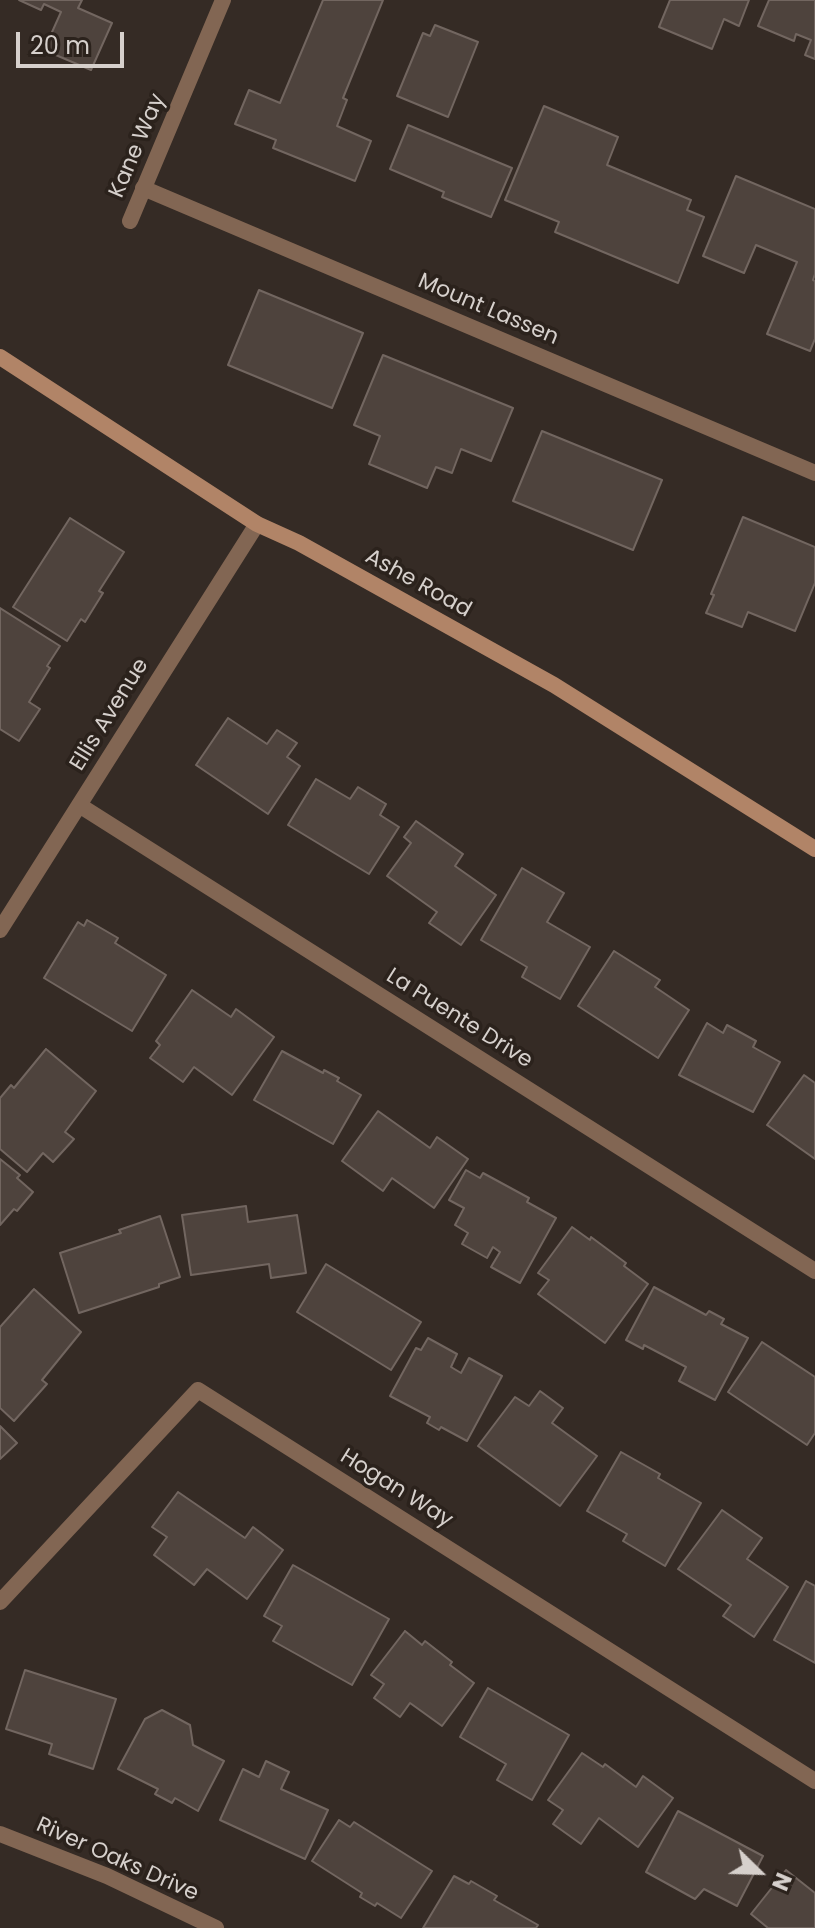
<!DOCTYPE html>
<html>
<head>
<meta charset="utf-8">
<style>
  body { margin:0 }
  #map { position:relative; width:815px; height:1928px; overflow:hidden; background:#352b25; font-family:Poppins,sans-serif }
  canvas { display:block }
  .north { position:absolute; left:719px; top:1832px; width:80px; height:80px; -webkit-text-stroke:6px #2b221c; paint-order:stroke; rotate:113deg; font-size:22px; font-weight:700; line-height:32px; text-align:center; color:#d6d0cc }
  .north::after { content:''; display:block; margin:auto; width:28px; height:36px; background:#d6d0cc; clip-path:polygon(50% 0,100% 100%,50% 72%,0 100%) }
  .scale { position:absolute; left:16px; top:32px; width:108px; height:36px; box-sizing:border-box; border:4px solid #d6d0cc; border-top:0; padding-left:10px; font-size:24px; line-height:28px; white-space:nowrap; color:#d6d0cc; -webkit-text-stroke:6px #2b221c; paint-order:stroke }
</style>
</head>
<body>
<div id="map">
<canvas width="815" height="1928"></canvas>
<div class="north">N</div>
<div class="scale">20 m</div>
</div>
<script>
const ctx = document.querySelector('canvas').getContext('2d');
ctx.lineJoin = 'round';
function paint(path, color) { ctx.fillStyle = color; ctx.fill(path, 'evenodd'); }
const shape = rows => new Path2D(rows.map(r => 'M' + r).join(''));
function trace(path, color, width, dash) { ctx.strokeStyle = color; ctx.lineWidth = width; ctx.lineCap = dash ? 'butt' : 'round'; ctx.setLineDash(dash || []); ctx.stroke(path); }
function label(font, color, halo, rows, align = 'center') {
  ctx.font = font + ' Poppins,sans-serif'; ctx.lineWidth = 7; ctx.setLineDash([]); ctx.textBaseline = 'middle'; ctx.strokeStyle = halo; ctx.fillStyle = color; for (const [text, x, y, turn = 0] of rows) {
    ctx.save(); ctx.translate(x, y); ctx.rotate((+turn || 0) * Math.PI / 180); ctx.textAlign = isNaN(turn) ? turn : align; if (halo) ctx.strokeText(text, 0, 0); ctx.fillText(text, 0, 0); ctx.restore();
  }
}
const building = shape([
  [19,0,82,0,78,8,112,23,91,70,44,50,61,12,44,4,41,10,19,0],
  [323,0,383,0,343,98,347,100,337,126,371,141,355,181,273,148,276,140,235,124,249,90,280,103,323,0],
  [670,0,749,0,739,26,724,19,712,49,659,27,670,0],
  [769,0,815,0,815,59,805,55,811,40,796,34,794,41,758,26,769,0],
  [435,25,478,42,448,117,397,96,423,33,430,36,435,25],
  [544,106,618,137,607,165,691,200,687,210,704,217,678,283,555,232,559,222,505,200,544,106],
  [408,125,512,168,491,217,442,197,444,192,390,169,408,125],
  [736,176,815,209,815,274,813,280,815,281,815,339,810,351,767,334,797,262,756,245,744,273,703,256,736,176],
  [259,290,363,333,332,408,228,365,259,290],
  [383,355,513,408,491,461,461,449,452,473,436,467,427,488,369,464,380,436,354,425,383,355],
  [542,431,662,480,633,550,513,501,542,431],
  [743,517,815,547,815,583,795,631,748,612,742,627,706,613,714,595,711,594,743,517],
  [70,518,124,552,99,591,103,593,85,622,81,619,67,641,13,607,70,518],
  [0,608,60,646,47,666,50,668,29,702,40,709,19,741,0,729,0,608],
  [228,718,267,744,277,730,297,743,287,757,300,766,268,814,196,765,228,718],
  [316,779,350,799,358,787,386,804,380,815,399,827,369,874,288,825,316,779],
  [416,821,463,854,455,866,496,895,461,945,429,923,437,912,387,876,411,843,404,837,416,821],
  [522,868,564,893,547,922,590,947,560,999,522,977,527,967,481,940,522,868],
  [87,920,118,938,115,943,166,975,132,1031,44,978,78,922,84,926,87,920],
  [614,951,660,980,655,987,689,1010,658,1058,578,1006,614,951],
  [192,990,231,1017,236,1009,274,1037,232,1095,194,1067,183,1082,150,1058,160,1045,156,1041,192,990],
  [707,1023,723,1033,727,1025,756,1041,753,1047,780,1062,753,1112,679,1075,707,1023],
  [46,1049,96,1091,65,1132,74,1139,53,1162,43,1153,27,1172,0,1149,0,1098,11,1085,14,1088,46,1049],
  [282,1051,323,1073,324,1070,339,1078,337,1081,361,1095,333,1144,254,1100,282,1051],
  [804,1075,815,1083,815,1159,767,1125,804,1075],
  [378,1111,430,1148,437,1137,468,1159,434,1208,392,1178,383,1191,342,1161,378,1111],
  [0,1159,20,1175,17,1178,33,1192,17,1211,14,1209,0,1225,0,1159],
  [466,1170,480,1178,483,1173,529,1198,527,1202,556,1218,520,1283,491,1267,500,1252,493,1247,487,1258,462,1244,468,1233,455,1225,464,1208,449,1200,466,1170],
  [246,1206,248,1222,297,1215,306,1273,271,1278,269,1264,191,1275,182,1215,246,1206],
  [160,1216,180,1277,159,1284,159,1287,79,1313,60,1253,121,1233,119,1230,160,1216],
  [572,1227,590,1240,591,1237,626,1263,624,1266,648,1284,605,1343,538,1294,549,1280,538,1273,572,1227],
  [326,1264,421,1322,391,1370,297,1312,326,1264],
  [654,1287,706,1315,709,1311,724,1319,721,1324,748,1338,715,1400,679,1381,686,1367,644,1345,643,1349,626,1340,654,1287],
  [34,1289,81,1332,42,1380,47,1384,14,1421,0,1408,0,1327,34,1289],
  [428,1338,457,1354,451,1367,461,1373,469,1358,502,1376,467,1441,441,1427,439,1430,427,1423,430,1417,390,1396,416,1348,421,1350,428,1338],
  [762,1342,815,1377,815,1433,807,1445,728,1392,762,1342],
  [540,1391,563,1408,552,1423,597,1456,560,1506,478,1446,515,1397,529,1406,540,1391],
  [0,1426,17,1443,0,1459,0,1426],
  [621,1452,660,1474,658,1478,701,1503,665,1566,623,1541,627,1534,587,1511,621,1452],
  [178,1492,245,1538,253,1527,283,1550,247,1599,207,1569,194,1585,154,1555,167,1537,152,1527,178,1492],
  [722,1510,762,1538,747,1559,788,1587,754,1637,723,1616,731,1605,678,1569,722,1510],
  [293,1565,389,1619,352,1685,273,1641,282,1626,264,1616,293,1565],
  [806,1581,815,1586,815,1663,774,1640,806,1581],
  [405,1631,422,1645,425,1641,452,1662,450,1665,474,1683,442,1726,410,1703,400,1717,374,1698,384,1684,371,1675,405,1631],
  [25,1670,116,1699,93,1769,49,1754,52,1744,6,1729,25,1670],
  [488,1688,569,1735,532,1800,497,1780,506,1764,460,1737,488,1688],
  [162,1710,190,1725,193,1745,224,1761,198,1811,175,1798,172,1803,155,1794,158,1789,118,1769,145,1719,162,1710],
  [582,1753,603,1767,605,1764,636,1787,643,1776,673,1798,638,1847,599,1818,581,1844,553,1824,563,1810,548,1800,582,1753],
  [266,1761,289,1772,281,1789,328,1810,305,1859,220,1820,243,1769,259,1777,266,1761],
  [678,1811,763,1856,737,1906,704,1889,695,1899,646,1872,678,1811],
  [339,1820,350,1827,354,1822,432,1871,401,1918,377,1903,375,1906,360,1897,362,1893,312,1861,339,1820],
  [786,1870,815,1893,815,1928,768,1928,751,1914,786,1870],
  [454,1876,469,1884,471,1881,497,1896,494,1900,538,1925,536,1928,423,1928,454,1876]
]);
paint(building, '#4e433d');
trace(building, '#726660', 2);
trace(shape([
  [143,188,815,473],
  [130,221,223,0],
  [79,805,815,1271],
  [0,930,257,524],
  [0,1602,198,1390,815,1781],
  [0,1834,107,1876,216,1928]
]), '#826653', 16);
trace(shape([
  [0,357,257,524,299,543,554,685,815,849]
]), '#b18467', 16);
label('22px', '#d6d0cc', '#2b221c', [
  ["Kane Way",138,146,-67],
  ["Mount Lassen",488,310,23],
  ["Ashe Road",418,584,29],
  ["Ellis Avenue",110,715,-58],
  ["La Puente Drive",459,1019,32],
  ["Hogan Way",396,1489,32],
  ["River Oaks Drive",117,1860,24]
]);
</script>
</body>
</html>
